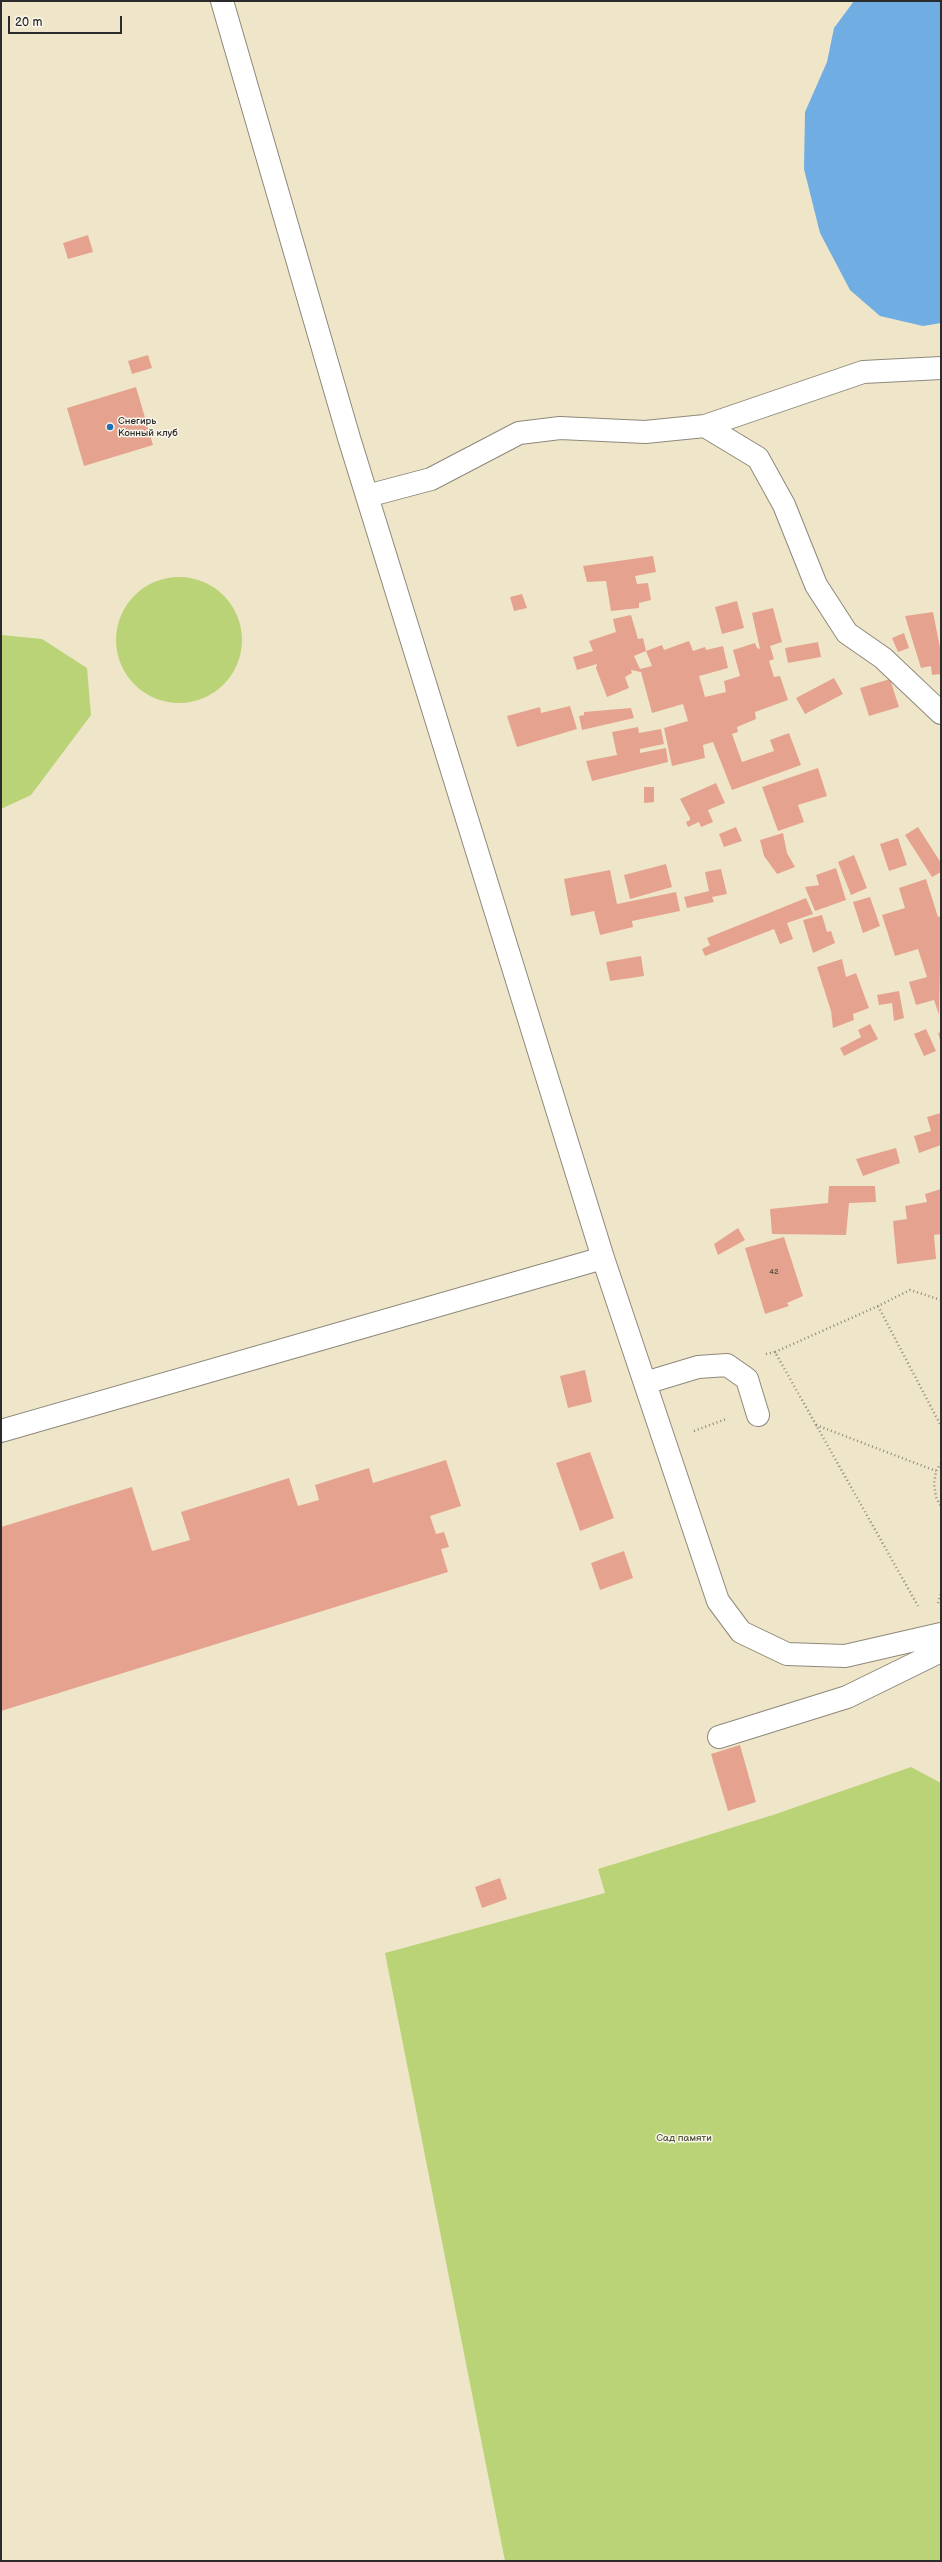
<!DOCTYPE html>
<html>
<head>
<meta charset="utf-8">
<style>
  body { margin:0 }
  #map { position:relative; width:942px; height:2562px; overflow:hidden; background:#efe6ca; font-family:"Balsamiq Sans",sans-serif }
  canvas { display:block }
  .frame { position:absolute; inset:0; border:2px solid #2b2b2b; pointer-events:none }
  .scale { position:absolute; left:8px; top:16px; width:114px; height:18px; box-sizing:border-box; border:2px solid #2b2b2b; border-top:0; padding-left:5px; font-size:12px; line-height:14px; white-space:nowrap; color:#2b2b2b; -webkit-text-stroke:3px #fbf7ec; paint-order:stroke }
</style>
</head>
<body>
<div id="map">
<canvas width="942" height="2562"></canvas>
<div class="frame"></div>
<div class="scale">20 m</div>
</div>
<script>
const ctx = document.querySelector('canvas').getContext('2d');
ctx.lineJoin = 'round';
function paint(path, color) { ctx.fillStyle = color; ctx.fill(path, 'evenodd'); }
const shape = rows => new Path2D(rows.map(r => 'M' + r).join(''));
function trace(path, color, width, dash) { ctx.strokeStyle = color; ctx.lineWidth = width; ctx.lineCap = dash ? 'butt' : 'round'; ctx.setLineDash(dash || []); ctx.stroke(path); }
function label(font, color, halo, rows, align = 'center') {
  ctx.font = font + ' "Balsamiq Sans",sans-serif'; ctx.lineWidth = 3; ctx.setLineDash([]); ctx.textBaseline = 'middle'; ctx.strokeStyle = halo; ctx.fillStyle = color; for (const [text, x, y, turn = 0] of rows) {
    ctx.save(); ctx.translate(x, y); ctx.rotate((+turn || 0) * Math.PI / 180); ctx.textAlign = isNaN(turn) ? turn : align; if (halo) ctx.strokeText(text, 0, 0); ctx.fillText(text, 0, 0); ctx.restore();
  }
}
paint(shape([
  '116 640a63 63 0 1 1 126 0a63 63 0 1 1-126 0Z',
  [1,635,42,639,87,668,91,715,31,795,1,809],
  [911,1767,941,1783,941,2561,505,2561,385,1953,605,1893,598,1869,773,1815]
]), '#bad377');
paint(shape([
  [854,1,941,1,941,323,923,326,880,316,850,290,820,233,804,169,805,112,827,62,834,28]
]), '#70ade2');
paint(shape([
  [88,235,93,252,68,259,63,243],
  [148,355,152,368,132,374,128,361],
  [136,387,153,445,84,466,67,408],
  [653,556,656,572,635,576,637,584,648,583,651,600,639,603,639,608,611,611,606,581,587,582,583,566],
  [522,594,527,608,514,611,510,597],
  [737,601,744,628,722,634,715,607],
  [773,608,782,642,770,646,774,659,769,661,774,677,780,676,788,700,755,712,756,719,737,727,738,732,732,734,742,762,774,751,770,740,789,733,801,765,732,790,713,742,703,745,705,758,672,766,664,728,688,721,683,704,652,713,641,672,631,670,632,673,625,677,629,688,607,697,596,668,597,664,577,670,573,657,593,651,589,641,616,632,613,619,631,615,638,639,643,638,646,651,662,645,664,650,689,641,693,651,705,647,706,650,723,646,728,668,699,676,705,697,726,692,724,681,740,676,733,650,755,643,757,648,760,649,752,613],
  [646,651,652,666,640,669,634,656],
  [933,612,941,653,941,674,932,675,931,666,921,668,905,616],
  [904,633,909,648,898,652,892,638],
  [818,642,821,657,788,663,785,648],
  [834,678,843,694,805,714,796,698],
  [890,679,899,707,869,716,860,688],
  [570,706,577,729,517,747,507,716,540,707,541,713],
  [631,708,634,718,582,730,579,716,584,715,584,712],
  [638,727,639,733,661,729,664,744,640,749,640,753,666,748,668,762,592,781,586,761,617,755,612,732],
  [818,768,827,796,798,805,804,822,778,831,762,787],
  [716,783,725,803,708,810,713,822,701,827,699,822,688,827,686,822,690,820,690,818,680,799],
  [644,787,654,787,654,802,644,803],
  [736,827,742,841,724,847,719,834],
  [918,827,941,863,941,872,932,877,905,835],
  [783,833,787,853,795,867,777,874,764,856,760,840],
  [898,838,907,865,889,871,880,844],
  [854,855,867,888,851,895,838,862],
  [666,864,672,887,630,899,624,875],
  [836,868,846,900,815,911,805,887,819,885,816,875],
  [721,869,727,894,712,897,714,902,687,908,684,897,709,891,705,872],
  [610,870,617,904,676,892,680,911,632,921,633,927,600,935,594,911,571,916,564,879],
  [926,879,938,917,941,916,939,1015,934,1000,916,1005,909,982,927,977,918,949,895,956,882,915,905,908,899,888],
  [870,897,880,926,863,933,853,902],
  [806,898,813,914,787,923,793,939,780,944,774,929,705,956,702,949,710,945,707,938],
  [822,915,827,932,831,931,835,943,813,953,803,920],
  [641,956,644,976,610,981,606,962],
  [842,959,846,977,856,973,869,1008,853,1014,854,1020,833,1028,831,1011,817,967],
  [899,991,904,1018,894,1021,892,1003,879,1005,877,995],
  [870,1024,878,1039,844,1056,840,1048,861,1037,858,1030],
  [926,1029,936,1051,924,1056,914,1034],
  [941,1032,941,1043,938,1033],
  [941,1113,941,1145,919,1153,914,1136,931,1131,927,1117],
  [896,1148,900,1163,863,1176,856,1159],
  [829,1186,875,1186,876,1202,849,1203,846,1235,772,1234,770,1209,828,1203],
  [941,1189,941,1234,934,1235,936,1259,897,1264,893,1221,907,1219,905,1206,927,1202,925,1194],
  [738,1228,745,1240,718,1255,714,1244],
  [784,1237,803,1296,787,1303,789,1306,765,1314,745,1248],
  [585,1370,592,1402,568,1408,560,1376],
  [590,1452,614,1518,580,1531,556,1463],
  [446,1460,461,1506,430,1516,436,1534,444,1532,449,1547,441,1549,448,1572,1,1711,1,1527,132,1487,152,1551,190,1540,181,1512,289,1478,298,1506,319,1500,315,1485,369,1468,373,1483],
  [624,1551,633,1578,600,1590,591,1563],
  [740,1745,756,1802,728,1811,711,1754],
  [500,1878,507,1899,482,1908,475,1887]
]), '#e5a38f');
const minor = shape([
  [222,1,349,438,603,1258,718,1601,741,1632,787,1654,845,1656,941,1634],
  [705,426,758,458,784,505,816,585,847,633,883,658,941,713],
  [367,496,431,479,519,433,560,428,645,432,705,426,863,372,941,368],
  [645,1383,698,1367,727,1365,747,1379,758,1415],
  [1,1431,603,1258],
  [719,1737,847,1697,941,1651]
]);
trace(minor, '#8d887a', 24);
trace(shape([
  [878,1306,941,1426],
  [775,1352,878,1306,910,1290,941,1300],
  [766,1354,775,1352,918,1606],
  [816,1425,936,1471],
  [694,1431,726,1419],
  [941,1463,936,1471,934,1484,936,1497,941,1507],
  [938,1603,941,1594]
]), '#8d887a', 2.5, [1, 3]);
trace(minor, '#fff', 22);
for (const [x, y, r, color] of [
  [110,427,4,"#1f6fb2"]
]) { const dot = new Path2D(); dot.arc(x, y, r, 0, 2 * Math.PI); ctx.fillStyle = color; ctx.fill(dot); trace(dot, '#fbf7ec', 1.5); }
label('8px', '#5a4944', null, [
  ["42",774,1272]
]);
label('10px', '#2b2b2b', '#fbf7ec', [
  ["Снегирь",118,421],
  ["Конный клуб",118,433]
], 'left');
label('10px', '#4f553e', '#fbf7ec', [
  ["Сад памяти",684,2138]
]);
</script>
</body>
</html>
